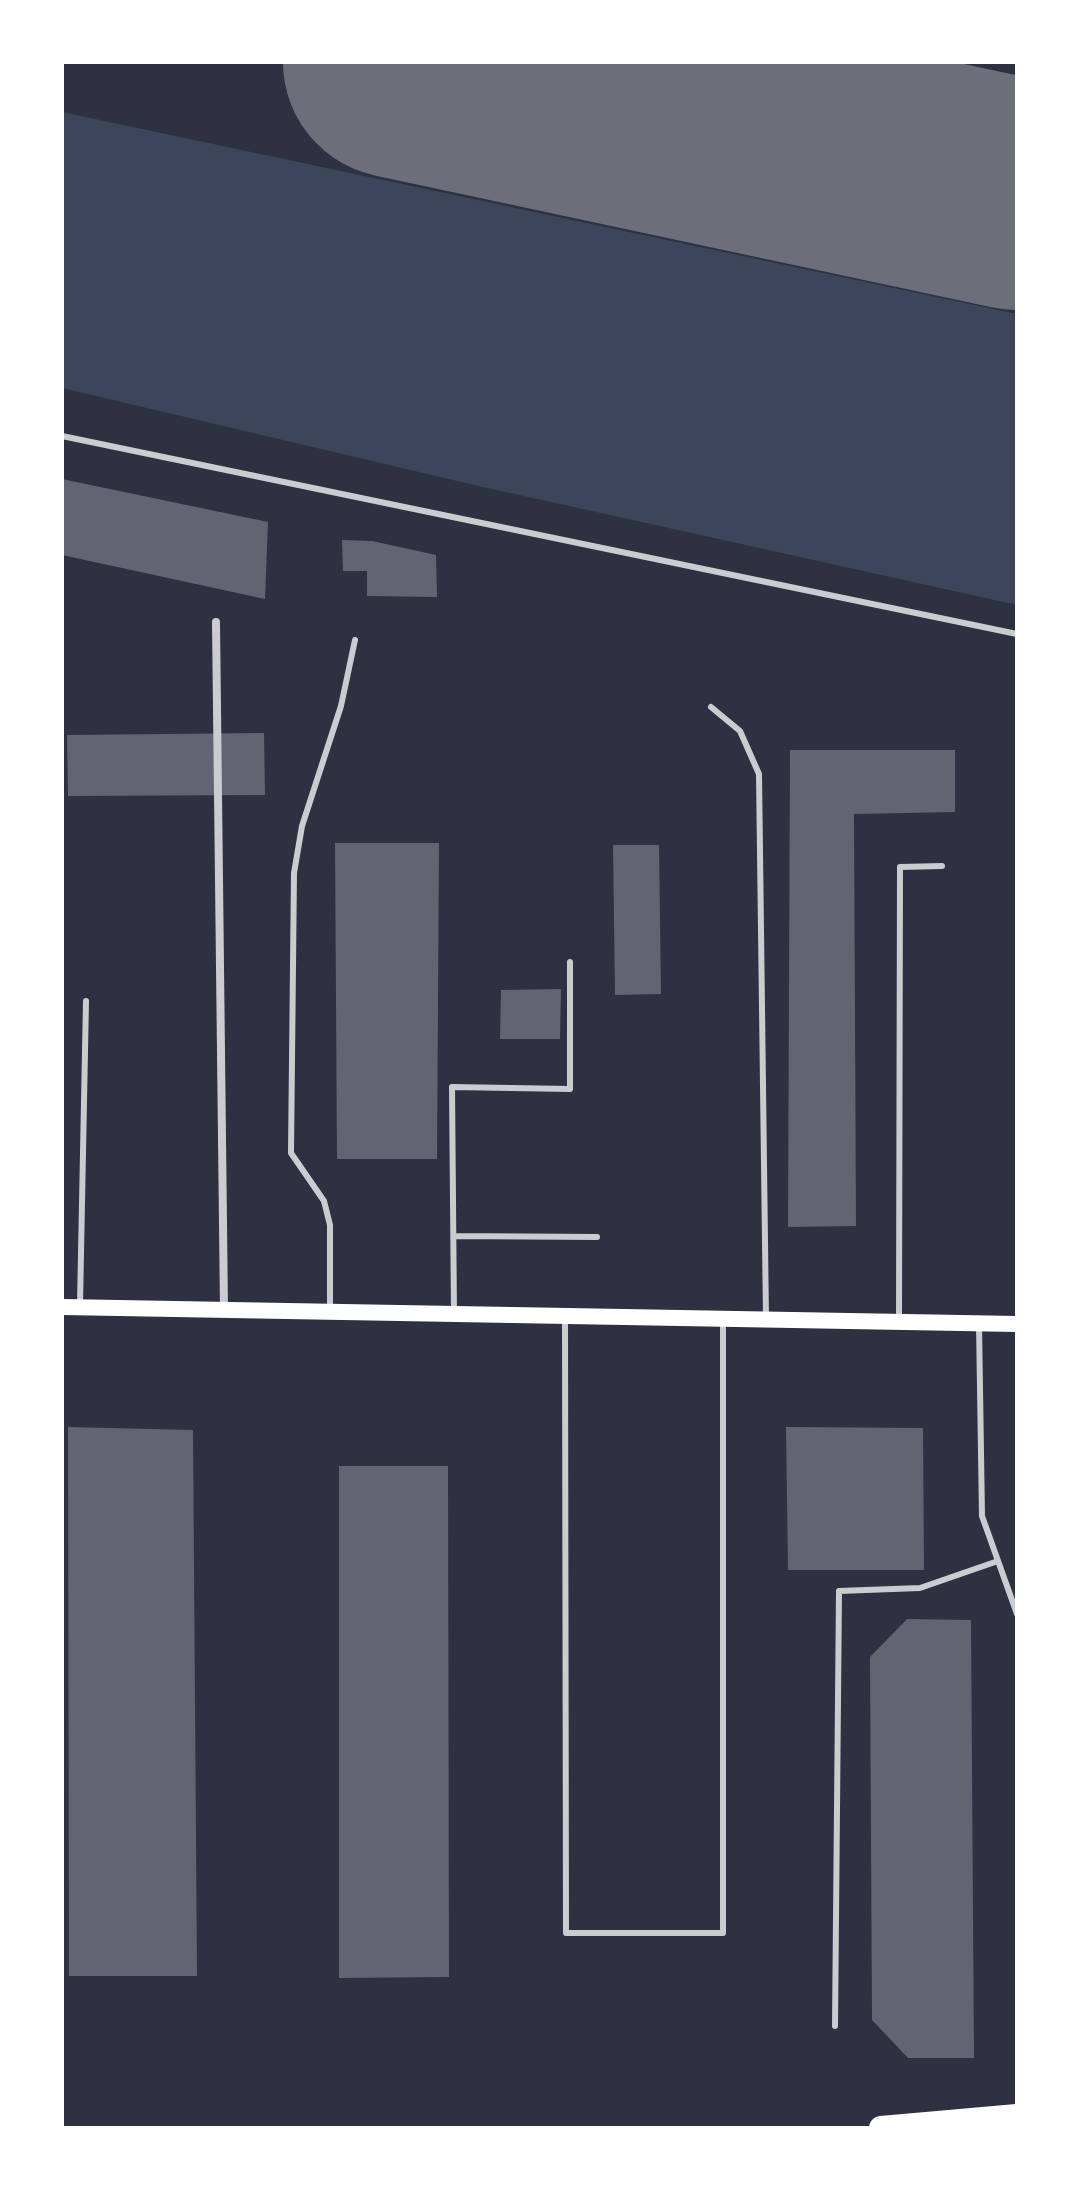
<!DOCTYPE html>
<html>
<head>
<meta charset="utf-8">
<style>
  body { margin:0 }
  #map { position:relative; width:1079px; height:2190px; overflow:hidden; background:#2d3142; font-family:"Golos Text",sans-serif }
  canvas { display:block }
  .frame { position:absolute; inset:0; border:64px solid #fff; pointer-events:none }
</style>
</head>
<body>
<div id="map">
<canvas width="1079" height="2190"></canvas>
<div class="frame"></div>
</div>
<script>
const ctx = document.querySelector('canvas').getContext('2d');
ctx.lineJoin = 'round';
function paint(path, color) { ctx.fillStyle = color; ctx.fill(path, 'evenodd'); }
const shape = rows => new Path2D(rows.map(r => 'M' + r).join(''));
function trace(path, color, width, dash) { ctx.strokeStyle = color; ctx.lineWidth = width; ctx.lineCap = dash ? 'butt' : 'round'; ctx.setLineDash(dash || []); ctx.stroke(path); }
paint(shape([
  [62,112,1017,314,1017,605,474,485,62,388]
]), '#3c4559');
trace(shape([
  [399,62,1017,194]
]), '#6c6f7a', 232);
paint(shape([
  [62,479,268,522,265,599,62,555],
  [342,540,372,541,436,555,437,597,367,596,367,571,343,571],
  [264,733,265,795,68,796,67,735],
  [790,750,955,750,955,812,854,814,856,1226,788,1227],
  [335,843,439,843,437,1159,337,1159],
  [613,845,659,845,661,994,615,995],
  [561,989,560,1039,500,1039,501,990],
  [68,1427,193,1430,197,1976,69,1976],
  [786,1427,923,1428,924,1570,788,1570],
  [339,1466,448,1466,449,1977,339,1978],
  [907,1619,971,1620,974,2058,908,2058,872,2020,870,1657]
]), '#626471');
trace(shape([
  [62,436,1017,634],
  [711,707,740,731,759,774,766,1319],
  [454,1236,597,1237],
  [80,1304,86,1001],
  [330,1309,330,1225,324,1201,291,1153,294,873,302,826,341,706,355,640],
  [454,1314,452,1087,570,1089,570,962],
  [899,1319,900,867,942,866],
  [565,1320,566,1933,723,1933,723,1319],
  [979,1324,982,1516,1017,1614],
  [835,2026,839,1591,920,1588,998,1561]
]), '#caccd0', 6);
trace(shape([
  [216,622,224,1310]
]), '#caccd0', 8);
trace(shape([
  [62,1307,1017,1324]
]), '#fff', 16);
trace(shape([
  [881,2128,1017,2116]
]), '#fff', 24);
</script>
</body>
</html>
